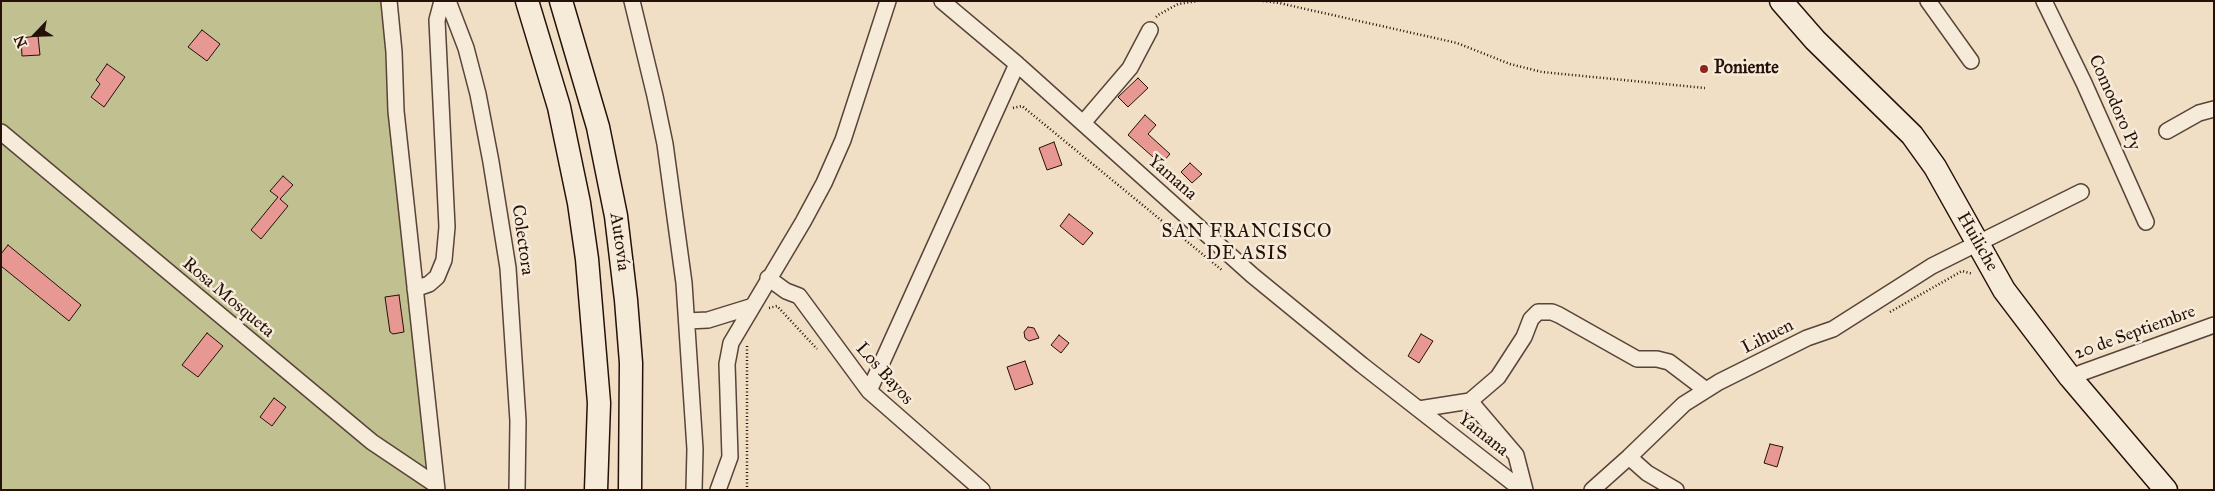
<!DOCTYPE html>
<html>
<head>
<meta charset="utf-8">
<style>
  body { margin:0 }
  #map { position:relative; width:2215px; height:491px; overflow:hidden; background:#f1dfc5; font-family:"IM FELL Great Primer",serif }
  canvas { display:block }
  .frame { position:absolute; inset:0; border:2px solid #251109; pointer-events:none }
  .north { position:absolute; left:10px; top:10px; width:50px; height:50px; -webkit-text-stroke:4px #f6ead9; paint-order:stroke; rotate:246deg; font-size:14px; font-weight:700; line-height:20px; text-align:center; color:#251109 }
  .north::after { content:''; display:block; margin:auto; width:18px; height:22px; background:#251109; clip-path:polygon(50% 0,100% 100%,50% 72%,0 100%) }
</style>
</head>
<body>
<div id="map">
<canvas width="2215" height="491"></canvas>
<div class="frame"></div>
<div class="north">N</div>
</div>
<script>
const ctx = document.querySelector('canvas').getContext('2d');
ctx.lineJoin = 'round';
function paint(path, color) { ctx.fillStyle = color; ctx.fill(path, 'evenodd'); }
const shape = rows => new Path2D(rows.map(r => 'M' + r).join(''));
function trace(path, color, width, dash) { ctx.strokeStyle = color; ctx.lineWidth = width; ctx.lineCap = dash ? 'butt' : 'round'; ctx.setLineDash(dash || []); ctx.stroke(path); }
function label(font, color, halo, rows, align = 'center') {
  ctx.font = font + ' "IM FELL Great Primer",serif'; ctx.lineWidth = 5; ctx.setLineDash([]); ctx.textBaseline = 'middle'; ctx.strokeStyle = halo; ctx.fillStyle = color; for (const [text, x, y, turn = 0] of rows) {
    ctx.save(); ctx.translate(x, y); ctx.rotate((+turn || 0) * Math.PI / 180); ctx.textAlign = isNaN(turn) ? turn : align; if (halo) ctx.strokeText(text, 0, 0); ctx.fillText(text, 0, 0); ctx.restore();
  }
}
paint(shape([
  [1,1,389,1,437,490,1,490]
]), '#c1c090');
const building = shape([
  [202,30,220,44,207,61,188,47,202,30],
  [38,36,40,55,22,56,21,38,38,36],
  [107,64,125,77,104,107,91,97,100,84,96,80,107,64],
  [1138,78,1148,88,1128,107,1118,97,1138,78],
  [1145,115,1156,125,1148,134,1170,154,1161,164,1128,135,1145,115],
  [1054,142,1062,165,1047,170,1039,148,1054,142],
  [1190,163,1202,174,1192,183,1181,172,1190,163],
  [283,176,293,185,280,199,288,206,261,239,251,230,278,197,270,191,283,176],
  [1069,214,1093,233,1083,245,1060,226,1069,214],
  [8,245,81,305,69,321,1,266,1,254,8,245],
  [399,295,404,332,393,334,390,332,385,297,399,295],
  [1028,327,1034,328,1039,338,1029,341,1025,338,1024,332,1028,327],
  [207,333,223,346,198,377,182,365,207,333],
  [1421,334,1433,341,1419,363,1408,356,1421,334],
  [1059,335,1069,343,1061,353,1051,345,1059,335],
  [1025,361,1033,384,1015,390,1007,367,1025,361],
  [274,398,286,407,272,426,260,417,274,398],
  [1770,444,1783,447,1777,467,1764,463,1770,444]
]);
paint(building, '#e89893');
trace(building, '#251109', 1);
const street = shape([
  [389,1,394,52,396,111,437,490],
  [448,1,466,48,478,94,491,162,508,268,518,421,517,490],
  [632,1,655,96,665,144,684,283,695,449,694,490],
  [942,1,1017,64,1252,275,1362,365,1522,490],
  [1928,1,1971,61],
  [2044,1,2084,83,2146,222],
  [1083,123,1130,68,1150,30],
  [2167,131,2199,113,2214,109],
  [1,132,372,442,436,485],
  [768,278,786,291,799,296,869,391,982,490],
  [415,289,429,284,437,277,444,260,447,227,437,20,442,1],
  [687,321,708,320,750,307],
  [2070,377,2214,325],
  [869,391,1017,64],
  [1470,401,1516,455,1525,490],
  [1419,409,1470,401,1498,377,1524,337,1531,319,1538,312,1552,312,1559,315,1637,359,1657,359,1669,362,1706,390],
  [1629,457,1647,473,1676,490],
  [718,490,730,457,727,364,731,343,803,222,824,183,843,140,888,1],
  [1592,490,1629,457,1684,404,1719,382,1807,338,1833,329,1932,266,2081,192]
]);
const secondary = shape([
  [527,1,559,107,579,203,587,259,599,403,596,490],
  [561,1,598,127,616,216,626,300,631,363,630,490],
  [1781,1,1815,40,1912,135,1935,167,2004,290,2070,377,2166,490]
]);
trace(street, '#584438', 18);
trace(secondary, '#251109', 25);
trace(shape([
  [1263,1,1279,3,1457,43,1510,64,1542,72,1705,88],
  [1156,17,1158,15,1178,4,1198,1],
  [1013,108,1022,106,1223,271],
  [769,308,777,306,817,349],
  [1890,312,1962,271,1973,274],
  [747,346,747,490]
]), '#251109', 2.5, [1, 2.5]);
trace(street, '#f6ead9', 15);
trace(secondary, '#f6ead9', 22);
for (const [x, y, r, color] of [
  [1704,69,5,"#8f2418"]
]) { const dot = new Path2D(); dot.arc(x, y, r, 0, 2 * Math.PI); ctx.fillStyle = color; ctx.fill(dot); trace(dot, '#f6ead9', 2); }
label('bold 18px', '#251109', '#f6ead9', [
  ["Poniente",1714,69]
], 'left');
label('18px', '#251109', '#f6ead9', [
  ["Comodoro Py",2114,103,66],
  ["Yamana",1172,178,41],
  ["Colectora",522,240,82],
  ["Autovía",619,242,82],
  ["Huiliche",1977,242,60],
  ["Rosa Mosqueta",228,298,40],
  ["20 de Septiembre",2135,333,-20],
  ["Lihuen",1768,337,-27],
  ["Los Bayos",884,374,48],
  ["Yamana",1483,435,38]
]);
ctx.letterSpacing = '1px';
label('19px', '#251109', '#f6ead9', [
  ["SAN FRANCISCO",1247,232],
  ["DE ASIS",1247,254]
]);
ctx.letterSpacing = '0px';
</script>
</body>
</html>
